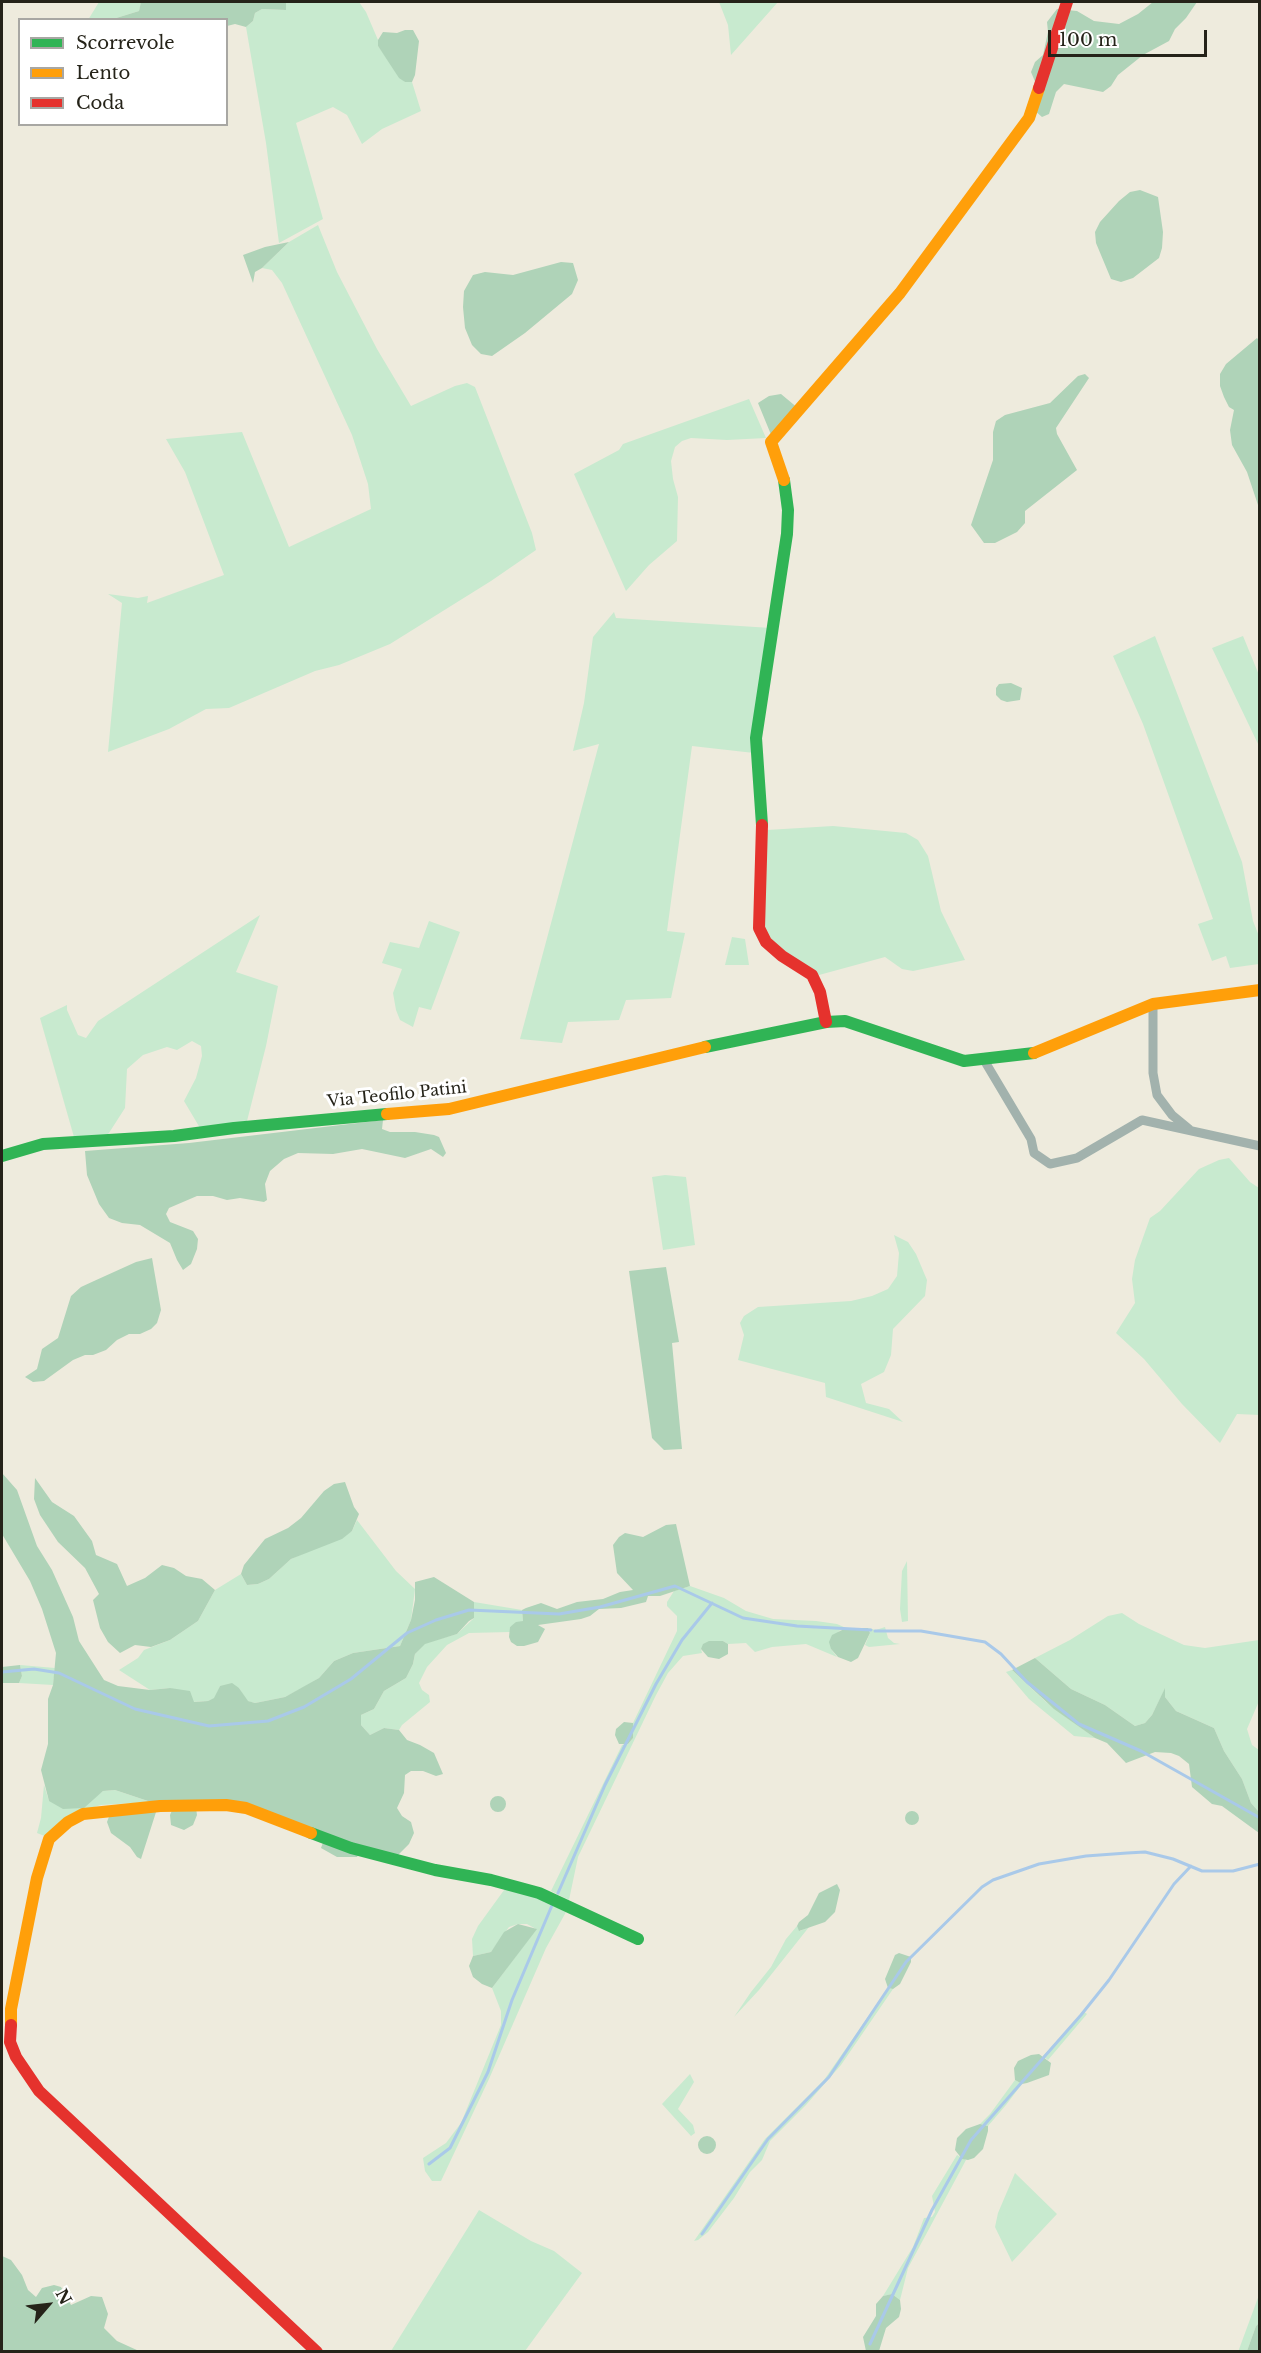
<!DOCTYPE html>
<html>
<head>
<meta charset="utf-8">
<style>
  body { margin:0 }
  #map { position:relative; width:1261px; height:2353px; overflow:hidden; background:#eeebdd; font-family:"Libre Baskerville",serif }
  canvas { display:block }
  .frame { position:absolute; inset:0; border:3px solid #252319; pointer-events:none }
  .legend { position:absolute; left:18px; top:18px; width:210px; height:108px; box-sizing:border-box; background:#fff; border:2px solid #a8a7a3; margin:0; padding:8px 10px; list-style:none; font-size:18px; color:#252319 }
  .legend li { display:flex; align-items:center; gap:12px; height:30px }
  .legend b { width:30px; border:2px solid #a8a7a3 }
  .north { position:absolute; left:18px; top:2275px; width:60px; height:60px; -webkit-text-stroke:4px #fff; paint-order:stroke; rotate:62deg; font-size:16px; font-weight:700; line-height:24px; text-align:center; color:#252319 }
  .north::after { content:''; display:block; margin:auto; width:21px; height:27px; background:#252319; clip-path:polygon(50% 0,100% 100%,50% 72%,0 100%) }
  .scale { position:absolute; left:1048px; top:30px; width:159px; height:27px; box-sizing:border-box; border:3px solid #252319; border-top:0; padding-left:8px; font-size:18px; line-height:21px; white-space:nowrap; color:#252319; -webkit-text-stroke:4px #fff; paint-order:stroke }
</style>
</head>
<body>
<div id="map">
<canvas width="1261" height="2353"></canvas>
<div class="frame"></div>
<ul class="legend">
<li><b style="height:8px;background:#30b455"></b>Scorrevole</li>
<li><b style="height:8px;background:#ff9f0a"></b>Lento</li>
<li><b style="height:8px;background:#e5322d"></b>Coda</li>
</ul>
<div class="north">N</div>
<div class="scale">100 m</div>
</div>
<script>
const ctx = document.querySelector('canvas').getContext('2d');
ctx.lineJoin = 'round';
function paint(path, color) { ctx.fillStyle = color; ctx.fill(path, 'evenodd'); }
const shape = rows => new Path2D(rows.map(r => 'M' + r).join(''));
function trace(path, color, width, dash) { ctx.strokeStyle = color; ctx.lineWidth = width; ctx.lineCap = dash ? 'butt' : 'round'; ctx.setLineDash(dash || []); ctx.stroke(path); }
function label(font, color, halo, rows, align = 'center') {
  ctx.font = font + ' "Libre Baskerville",serif'; ctx.lineWidth = 6; ctx.setLineDash([]); ctx.textBaseline = 'middle'; ctx.strokeStyle = halo; ctx.fillStyle = color; for (const [text, x, y, turn = 0] of rows) {
    ctx.save(); ctx.translate(x, y); ctx.rotate((+turn || 0) * Math.PI / 180); ctx.textAlign = isNaN(turn) ? turn : align; if (halo) ctx.strokeText(text, 0, 0); ctx.fillText(text, 0, 0); ctx.restore();
  }
}
paint(shape([
  [99,2,141,2,141,3,139,11,113,19,88,20],
  [286,2,359,2,366,12,378,40,378,46,405,82,412,82,421,111,382,129,362,144,347,115,333,107,296,123,323,219,279,243,266,143,246,27,253,21,255,13,262,9,286,10],
  [719,2,778,2,731,55,728,25],
  [318,225,337,272,377,349,411,406,455,386,467,383,475,387,532,533,536,550,491,581,390,644,339,665,315,671,229,708,206,709,169,729,108,752,122,603,108,594,138,598,148,596,147,603,224,575,185,472,166,439,242,432,289,547,371,509,368,484,352,435,282,283,272,270,262,268,289,242],
  [749,399,766,438,727,440,691,438,682,441,675,447,671,461,673,479,678,497,677,541,649,565,626,591,574,474,619,450,623,444],
  [614,612,616,618,771,628,754,753,692,746,667,931,685,933,671,998,626,1000,619,1020,568,1022,562,1043,520,1039,599,744,573,751,584,703,593,637],
  [1155,636,1242,862,1253,921,1259,936,1259,964,1230,968,1226,956,1212,961,1198,924,1213,919,1143,724,1113,656],
  [1243,636,1259,675,1259,746,1212,648],
  [833,826,906,833,918,840,928,856,941,911,965,960,913,971,902,969,885,957,819,975,812,972,778,950,763,931,767,830],
  [260,915,236,972,278,986,266,1046,247,1121,200,1128,184,1101,196,1078,202,1056,201,1046,192,1041,177,1050,167,1047,143,1055,127,1069,125,1108,107,1136,74,1137,40,1018,67,1005,67,1010,78,1035,86,1038,98,1021],
  [429,921,460,932,431,1010,419,1007,413,1027,400,1020,396,1010,393,993,402,969,382,963,390,942,419,948],
  [732,937,745,939,749,965,725,965],
  [1229,1158,1250,1182,1259,1188,1260,1415,1237,1414,1220,1443,1182,1404,1144,1359,1116,1333,1135,1303,1132,1279,1135,1260,1150,1218,1160,1211,1199,1169,1219,1160],
  [665,1175,686,1177,695,1245,663,1250,652,1177],
  [894,1235,908,1242,916,1254,927,1280,925,1296,893,1329,891,1355,884,1372,861,1384,866,1403,889,1409,903,1422,826,1397,825,1383,738,1360,744,1335,740,1323,744,1316,758,1307,851,1301,872,1296,888,1289,897,1276,899,1253],
  [357,1520,396,1571,415,1589,411,1620,400,1646,353,1653,334,1661,319,1678,306,1686,285,1697,255,1703,247,1701,239,1688,220,1686,215,1698,208,1701,193,1702,170,1688,150,1690,119,1670,138,1658,144,1650,170,1640,198,1621,215,1590,241,1574,247,1585,258,1584,269,1579,291,1559,352,1531],
  [907,1561,908,1621,902,1622,900,1609,902,1571],
  [690,1586,724,1598,746,1611,773,1619,816,1621,837,1624,846,1628,839,1631,831,1649,837,1657,806,1644,772,1647,755,1652,746,1643,728,1644,723,1641,701,1649,702,1653,683,1656,668,1673,656,1695,578,1857,569,1900,551,1891,622,1745,628,1744,633,1738,633,1723,677,1631,677,1616,667,1606,667,1602,674,1591],
  [474,1602,522,1610,523,1621,510,1627,510,1632,469,1633,447,1645,427,1667,419,1683,422,1690,429,1695,430,1702,402,1725,399,1730,384,1728,370,1735,361,1725,361,1715,374,1709,384,1691,406,1678,413,1664,415,1654,425,1643,457,1634,474,1618],
  [1122,1613,1139,1624,1184,1645,1205,1648,1259,1640,1259,1701,1247,1729,1252,1745,1259,1750,1259,1812,1251,1803,1242,1779,1224,1751,1214,1728,1176,1711,1165,1697,1165,1689,1152,1715,1145,1723,1135,1726,1105,1705,1071,1689,1035,1658,1070,1640,1108,1616],
  [885,1627,888,1638,894,1643,900,1644,869,1647,865,1645,870,1633,868,1628,876,1630],
  [20,1665,55,1668,53,1685,19,1683,22,1676],
  [1012,1670,1046,1702,1095,1738,1074,1736,1029,1699,1006,1672],
  [44,1785,49,1801,95,1797,103,1791,115,1790,151,1802,101,1805,77,1812,47,1837,37,1833,41,1818],
  [507,1886,525,1892,566,1912,546,1948,489,2079,441,2181,432,2181,425,2171,423,2158,446,2143,461,2123,501,2025,501,2011,492,1988,536,1929,527,1924,518,1924,509,1927,491,1952,473,1956,472,1939,478,1926],
  [797,1926,800,1931,809,1927,759,1990,734,2017,751,1992,771,1967,786,1939],
  [888,1988,893,1989,841,2065,806,2105,770,2141,762,2160,750,2172,734,2198,708,2232,698,2240,694,2241,765,2139,824,2080],
  [1084,2012,1087,2014,1048,2060,1043,2056],
  [690,2074,694,2082,678,2109,693,2125,695,2133,691,2136,662,2104],
  [1015,2080,1022,2084,1006,2105,988,2126,980,2124,990,2114],
  [957,2155,966,2160,908,2268,900,2300,892,2294,883,2296,913,2247,924,2218,932,2217,935,2212,932,2196],
  [1015,2173,1057,2214,1012,2262,995,2227,998,2213],
  [479,2210,531,2241,554,2251,582,2273,525,2351,391,2351],
  [1259,2295,1259,2323,1256,2326,1247,2351,1238,2352]
]), '#c8eacf');
paint(shape([
  [141,2,286,2,286,10,262,9,255,13,253,21,246,27,235,24,227,26,226,20,113,19,139,11],
  [1153,2,1197,2,1186,18,1175,29,1169,41,1143,55,1118,75,1111,86,1103,92,1064,84,1056,92,1049,114,1042,117,1034,110,1039,91,1031,72,1035,62,1043,55,1048,32,1047,22,1057,9,1077,11,1094,21,1119,24,1138,14],
  [405,30,413,30,419,41,415,75,412,82,405,82,399,78,378,46,378,40,383,32,397,33],
  [1140,190,1158,197,1163,232,1162,248,1159,258,1133,278,1121,282,1111,279,1096,243,1095,232,1100,222,1119,201,1130,192],
  [289,242,262,268,255,272,253,283,243,255,265,247],
  [561,262,573,263,578,280,572,294,525,333,492,356,481,354,472,345,465,328,463,307,464,291,473,275,485,272,513,275],
  [1257,338,1260,342,1259,508,1247,472,1232,445,1230,430,1234,410,1229,407,1224,397,1220,386,1220,374,1226,364],
  [1085,374,1089,378,1056,428,1057,434,1077,470,1025,511,1025,523,1017,532,995,543,984,543,971,525,993,460,993,432,996,421,1005,415,1050,403,1078,376],
  [781,394,799,409,772,437,758,403,769,396],
  [1011,683,1022,688,1020,700,1007,702,1001,700,996,695,996,688,999,684],
  [383,1120,382,1129,390,1132,415,1132,434,1135,439,1137,446,1153,443,1157,431,1149,405,1158,362,1149,333,1154,298,1153,284,1159,270,1171,265,1184,267,1200,264,1202,240,1198,227,1200,213,1196,197,1196,169,1208,166,1214,170,1222,193,1231,198,1239,197,1249,191,1264,183,1270,177,1260,170,1243,140,1225,122,1223,109,1218,99,1204,87,1175,85,1151,189,1143],
  [152,1258,161,1310,157,1323,151,1329,140,1334,129,1334,117,1340,106,1350,93,1355,85,1355,73,1360,44,1381,33,1382,25,1377,37,1369,42,1349,58,1338,71,1296,81,1287,94,1281,136,1262],
  [666,1267,679,1342,672,1343,682,1449,664,1450,652,1438,629,1271],
  [2,1473,17,1490,37,1546,52,1570,73,1617,79,1641,104,1680,118,1686,150,1690,170,1688,190,1691,194,1702,208,1701,214,1698,220,1686,232,1683,239,1688,248,1701,255,1703,285,1697,319,1678,334,1661,353,1653,400,1646,411,1620,415,1600,415,1582,434,1577,474,1602,474,1618,469,1621,457,1634,425,1644,415,1654,413,1664,406,1678,384,1691,374,1709,361,1715,361,1725,370,1735,384,1728,399,1730,407,1740,420,1745,434,1753,443,1774,436,1776,423,1771,411,1771,405,1775,404,1793,397,1808,402,1816,411,1822,414,1833,409,1844,398,1855,363,1846,357,1857,337,1857,321,1848,326,1834,246,1804,151,1802,115,1790,103,1791,84,1808,63,1809,49,1801,41,1770,48,1744,48,1699,53,1685,56,1653,42,1609,30,1581,2,1534],
  [35,1478,52,1502,74,1516,92,1541,96,1555,117,1564,127,1586,145,1578,162,1565,174,1568,186,1576,202,1579,215,1590,198,1621,170,1640,151,1647,135,1645,120,1653,108,1642,100,1628,93,1600,99,1594,85,1568,58,1542,40,1515,34,1499],
  [345,1482,354,1507,359,1514,352,1531,342,1539,291,1559,269,1579,258,1584,247,1585,241,1574,244,1565,265,1539,288,1528,301,1518,324,1491,334,1484],
  [676,1524,690,1586,660,1596,648,1596,646,1602,621,1608,599,1609,590,1616,581,1619,538,1625,545,1629,538,1642,524,1646,517,1646,511,1642,509,1637,510,1627,516,1622,523,1621,522,1610,526,1608,541,1603,557,1609,577,1602,603,1599,620,1592,633,1590,617,1573,613,1545,619,1537,625,1533,643,1537,666,1525],
  [846,1628,868,1628,870,1633,858,1658,851,1662,838,1657,831,1649,829,1642,832,1635],
  [709,1641,723,1641,728,1644,728,1654,719,1659,708,1657,701,1649,703,1644],
  [1035,1658,1071,1689,1105,1705,1135,1726,1145,1723,1152,1715,1165,1688,1165,1697,1176,1711,1214,1728,1224,1751,1242,1779,1251,1803,1259,1812,1259,1833,1222,1806,1212,1804,1192,1787,1189,1764,1179,1756,1171,1753,1155,1752,1126,1763,1107,1743,1095,1738,1054,1709,1012,1670],
  [20,1665,22,1676,19,1683,2,1683,2,1667],
  [624,1722,633,1723,633,1738,628,1744,619,1744,615,1735,616,1729],
  '490 1804a8 8 0 1 1 16 0a8 8 0 1 1-16 0Z',
  [173,1808,196,1808,197,1815,193,1825,184,1830,171,1825,170,1815],
  [157,1809,141,1859,137,1857,130,1847,111,1833,107,1822,110,1814],
  '905 1818a7 7 0 1 1 14 0a7 7 0 1 1-14 0Z',
  [837,1884,840,1890,835,1912,825,1922,799,1931,797,1926,799,1922,808,1915,819,1893],
  [518,1924,537,1929,492,1988,482,1984,473,1977,469,1966,473,1956,491,1952,504,1932],
  [899,1953,911,1957,911,1962,900,1984,893,1989,888,1988,885,1979,895,1955],
  [1039,2054,1051,2063,1049,2075,1027,2083,1022,2084,1015,2080,1014,2068,1018,2061,1031,2055],
  [980,2124,988,2126,988,2131,983,2149,974,2158,968,2160,962,2159,955,2150,957,2138,966,2129],
  '698 2145a9 9 0 1 1 18 0a9 9 0 1 1-18 0Z',
  [2,2256,11,2260,22,2275,28,2290,36,2297,42,2288,54,2285,61,2287,71,2305,91,2296,102,2297,108,2314,104,2328,117,2341,139,2351,2,2351],
  [892,2294,900,2300,901,2309,899,2317,886,2328,879,2351,866,2351,863,2337,876,2316,876,2304,883,2296],
  [1259,2323,1259,2351,1247,2351,1256,2326]
]), '#afd3b8');
trace(shape([
  [875,1631,921,1631,985,1642,1001,1654,1027,1682,1079,1724,1141,1751,1260,1818],
  [2,1672,34,1669,59,1673,135,1709,209,1726,268,1721,304,1707,351,1679,407,1633,436,1620,469,1610,559,1614,600,1607,675,1586,743,1618,797,1626,871,1630],
  [558,1893,605,1785,656,1684,682,1640,712,1603],
  [429,2164,450,2148,488,2072,512,2000,553,1903],
  [702,2234,768,2139,829,2077,906,1962,982,1887,993,1880,1039,1864,1086,1856,1127,1853,1145,1852,1173,1859,1202,1871,1233,1871,1260,1864],
  [870,2344,932,2210,971,2140,1081,2015,1109,1980,1174,1884,1191,1866]
]), '#a9c9e9', 3);
trace(shape([
  [1153,1004,1153,1073,1157,1095,1172,1115,1189,1129],
  [984,1060,1031,1139,1034,1153,1050,1164,1077,1158,1142,1120,1260,1146]
]), '#a2b2ad', 9);
trace(shape([
  [762,825,756,738,787,534,788,510,784,480],
  [705,1047,826,1022,845,1021,964,1061,1034,1053],
  [2,1156,43,1144,174,1136,234,1128,387,1114],
  [311,1833,351,1848,435,1870,491,1880,539,1893,638,1939]
]), '#30b455', 12);
trace(shape([
  [784,480,771,442,900,293,1029,118,1039,88],
  [1034,1053,1153,1004,1260,990],
  [387,1114,449,1109,705,1047],
  [11,2025,11,2009,37,1878,49,1839,68,1822,83,1814,160,1806,226,1805,246,1808,311,1833]
]), '#ff9f0a', 12);
trace(shape([
  [1039,88,1067,2],
  [762,825,759,928,766,942,782,956,812,975,820,992,826,1022],
  [11,2025,10,2042,16,2057,39,2091,317,2352]
]), '#e5322d', 12);
label('16px', '#252319', '#fff', [
  ["Via Teofilo Patini",397,1095,-6]
]);
</script>
</body>
</html>
